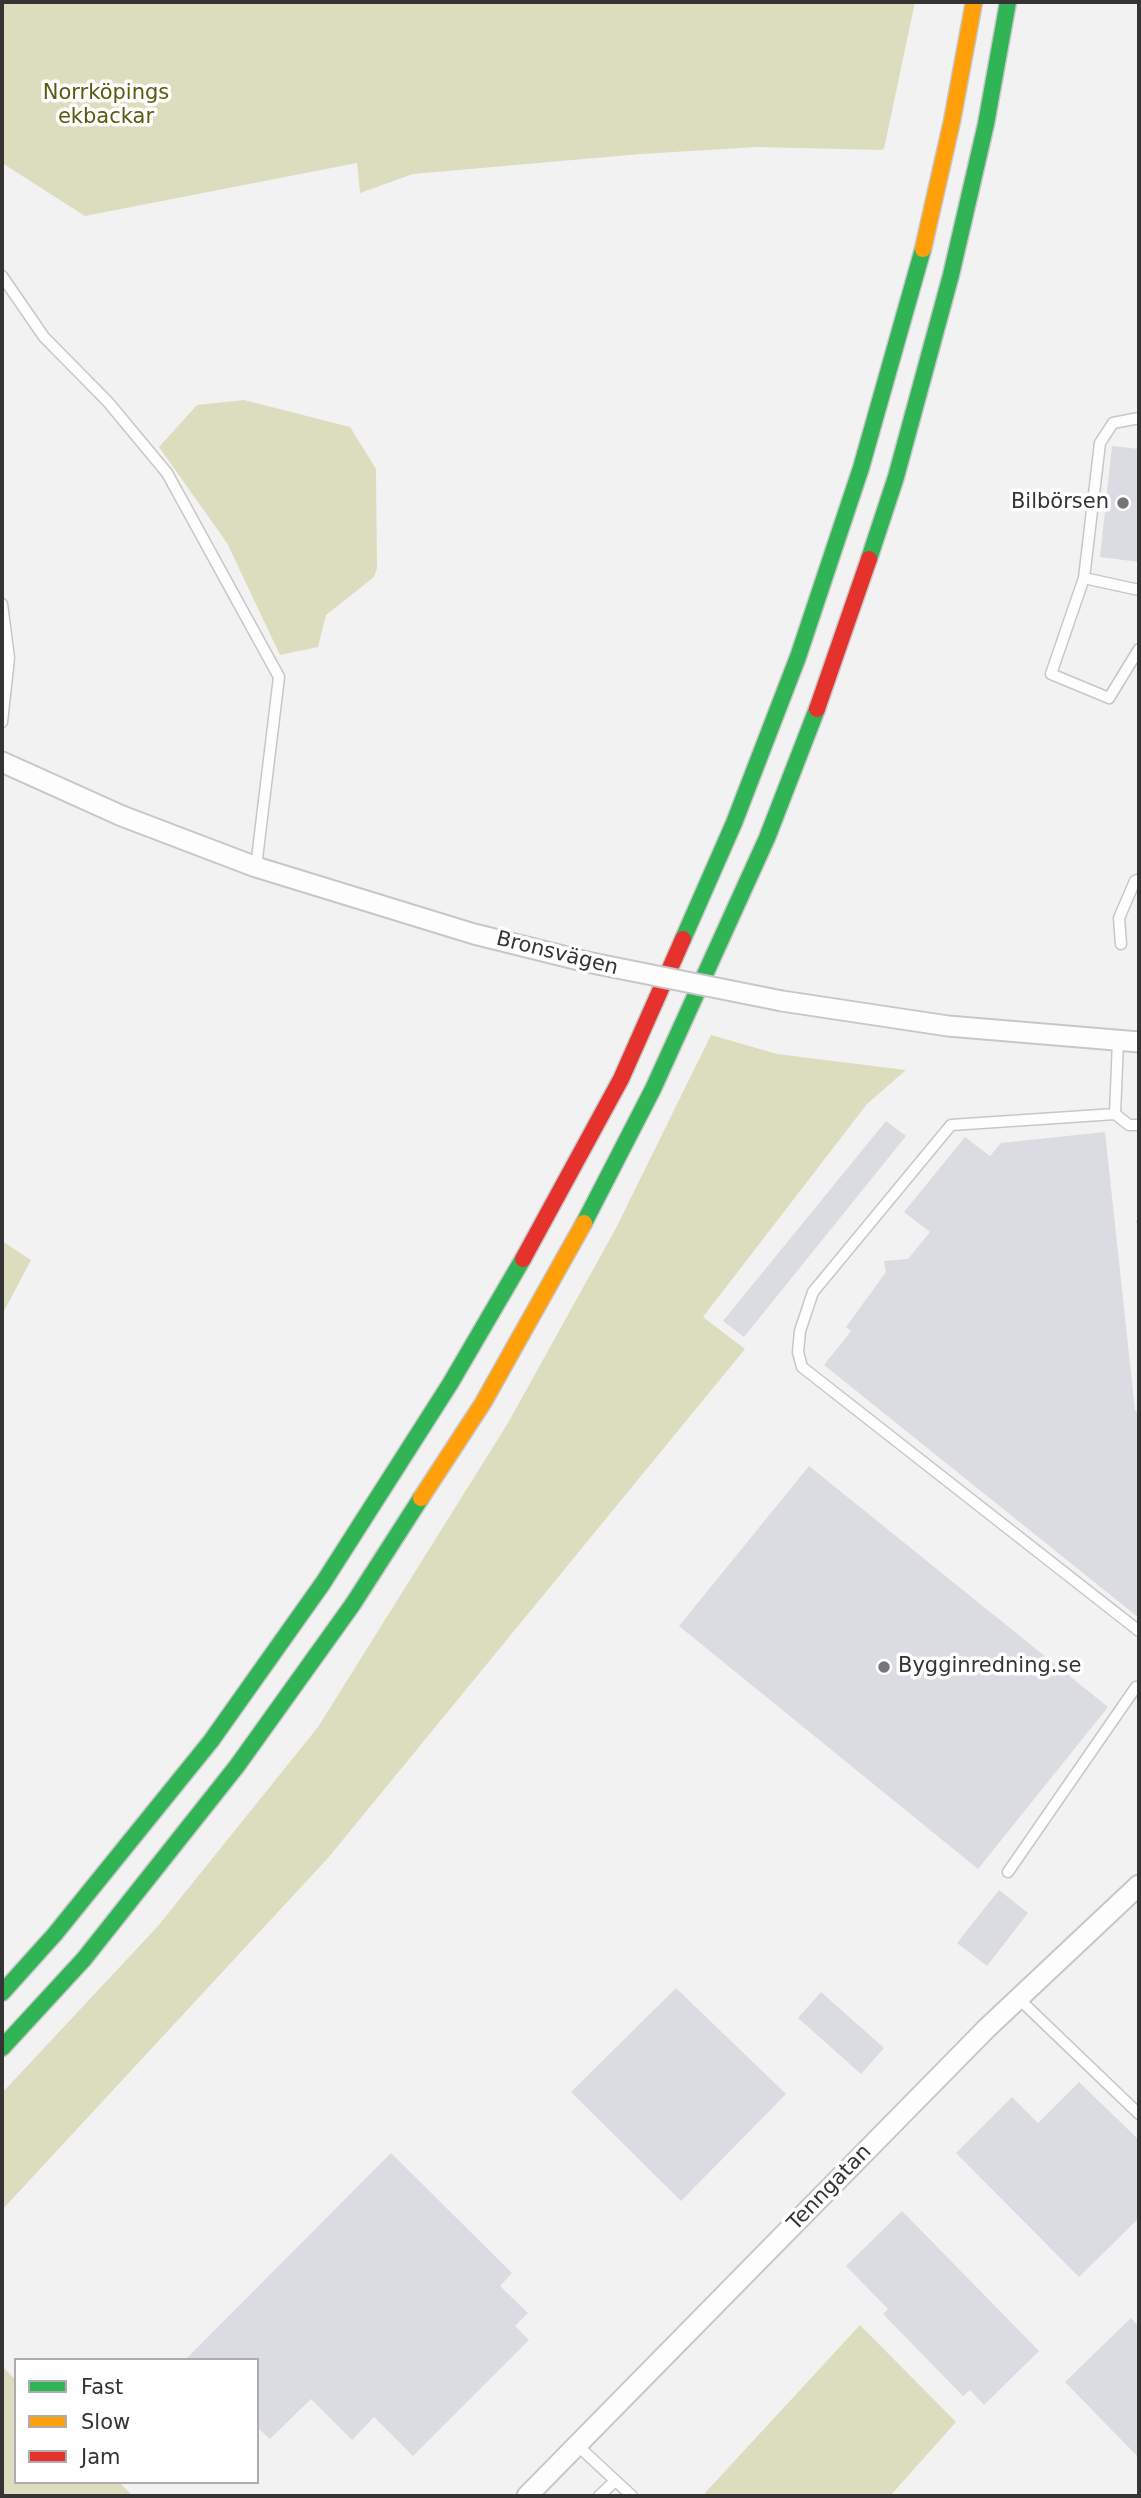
<!DOCTYPE html>
<html>
<head>
<meta charset="utf-8">
<style>
  body { margin:0 }
  #map { position:relative; width:1141px; height:2498px; overflow:hidden; background:#f2f2f3; font-family:"DejaVu Sans",sans-serif }
  canvas { display:block }
  .frame { position:absolute; inset:0; border:4px solid #343435; pointer-events:none }
  .legend { position:absolute; left:14px; top:2358px; width:245px; height:126px; box-sizing:border-box; background:#fefeff; border:2px solid #adadae; margin:0; padding:9px 12px; list-style:none; font-size:21px; color:#343435 }
  .legend li { display:flex; align-items:center; gap:14px; height:35px }
  .legend b { width:35px; border:2px solid #adadae }
</style>
</head>
<body>
<div id="map">
<canvas width="1141" height="2498"></canvas>
<div class="frame"></div>
<ul class="legend">
<li><b style="height:9px;background:#30b455"></b>Fast</li>
<li><b style="height:9px;background:#ff9f0a"></b>Slow</li>
<li><b style="height:9px;background:#e5322d"></b>Jam</li>
</ul>
</div>
<script>
const ctx = document.querySelector('canvas').getContext('2d');
ctx.lineJoin = 'round';
function paint(path, color) { ctx.fillStyle = color; ctx.fill(path, 'evenodd'); }
const shape = rows => new Path2D(rows.map(r => 'M' + r).join(''));
function trace(path, color, width, dash) { ctx.strokeStyle = color; ctx.lineWidth = width; ctx.lineCap = dash ? 'butt' : 'round'; ctx.setLineDash(dash || []); ctx.stroke(path); }
function label(font, color, halo, rows, align = 'center') {
  ctx.font = font + ' "DejaVu Sans",sans-serif'; ctx.lineWidth = 7; ctx.setLineDash([]); ctx.textBaseline = 'middle'; ctx.strokeStyle = halo; ctx.fillStyle = color; for (const [text, x, y, turn = 0] of rows) {
    ctx.save(); ctx.translate(x, y); ctx.rotate((+turn || 0) * Math.PI / 180); ctx.textAlign = isNaN(turn) ? turn : align; if (halo) ctx.strokeText(text, 0, 0); ctx.fillText(text, 0, 0); ctx.restore();
  }
}
paint(shape([
  [2,2,915,2,884,149,881,150,757,147,641,154,413,174,360,193,357,163,85,216,2,163],
  [244,400,350,427,376,469,377,568,374,577,326,615,318,647,280,655,227,543,159,447,197,405],
  [711,1035,777,1054,906,1070,867,1104,703,1317,745,1349,328,1858,2,2210,2,2093,158,1926,318,1727,508,1423,616,1228],
  [2,1241,31,1260,2,1315],
  [860,2325,956,2422,890,2496,707,2496,704,2494],
  [2,2366,16,2380,16,2482,119,2482,133,2496,2,2496]
]), '#dcddbe');
paint(shape([
  [1112,446,1139,449,1139,562,1100,557],
  [886,1121,906,1136,744,1337,723,1321],
  [1105,1132,1135,1410,1139,1414,1139,1618,824,1365,851,1331,846,1327,886,1272,884,1261,908,1259,930,1232,904,1212,965,1137,990,1156,1001,1143],
  [809,1466,1108,1707,978,1869,679,1626],
  [999,1890,1028,1913,987,1966,957,1943],
  [676,1988,786,2094,681,2201,571,2092],
  [821,1992,884,2048,861,2074,798,2018],
  [1079,2082,1139,2140,1139,2218,1079,2277,956,2153,1012,2097,1038,2123],
  [391,2153,512,2273,500,2286,528,2313,515,2326,529,2340,413,2456,374,2417,352,2440,311,2399,270,2439,257,2427,257,2360,185,2360],
  [902,2211,1039,2351,984,2405,970,2390,963,2396,883,2314,888,2309,846,2266],
  [1131,2318,1139,2327,1139,2458,1065,2382]
]), '#dbdbe2');
const lane = shape([
  [2,276,44,337,108,402,167,473,279,677,256,867],
  [1139,418,1113,423,1100,443,1084,578,1051,674,1109,698,1139,649],
  [1084,578,1139,590],
  [2,604,9,658,2,722],
  [1121,944,1119,918,1135,881,1139,879],
  [1118,1041,1115,1114,1129,1125,1139,1125],
  [1115,1114,951,1125,813,1292,800,1331,798,1352,802,1367,1139,1631],
  [1008,1872,1136,1687,1139,1690],
  [1018,1998,1139,2114],
  [577,2445,632,2496],
  [599,2496,615,2481]
]);
const street = shape([
  [2,762,122,816,256,867,474,934,587,962],
  [782,1001,948,1026,1139,1042],
  [527,2496,987,2028,1139,1885]
]);
const fast = shape([
  [869,559,896,477,951,275,986,124,1008,2],
  [683,939,734,823,798,657,861,468,923,249],
  [584,1223,653,1089,767,838,817,709],
  [2,1993,55,1934,211,1741,323,1583,450,1384,523,1259],
  [2,2048,84,1959,237,1766,353,1604,421,1498]
]);
const slow = shape([
  [923,249,952,121,974,2],
  [421,1498,483,1403,584,1223]
]);
const jam = shape([
  [817,709,869,559],
  [523,1259,621,1079,683,939]
]);
trace(lane, '#c7c7c8', 13);
trace(street, '#c7c7c8', 23);
trace(fast, '#c7c7c8', 19);
trace(slow, '#c7c7c8', 19);
trace(jam, '#c7c7c8', 19);
trace(shape([
  [1137,1223,1139,1220],
  [1139,1313,1139,1333]
]), '#d7d7d8', 3.5, [5, 3.5]);
trace(lane, '#fdfdfd', 10);
trace(street, '#fdfdfd', 19);
trace(fast, '#30b455', 16);
trace(slow, '#ff9f0a', 16);
trace(jam, '#e5322d', 16);
const streetBridge = shape([
  [587,962,782,1001]
]);
trace(streetBridge, '#c7c7c8', 23, []);
trace(streetBridge, '#fdfdfd', 19);
for (const [x, y, r, color] of [
  [1123,503,7,"#767678"],
  [884,1667,7,"#767678"]
]) { const dot = new Path2D(); dot.arc(x, y, r, 0, 2 * Math.PI); ctx.fillStyle = color; ctx.fill(dot); trace(dot, '#fefeff', 2.5); }
label('21px', '#5b5a0f', '#fefeff', [
  ["Norrköpings",106,94],
  ["ekbackar",106,118]
]);
label('21px', '#343435', '#fefeff', [
  ["Bilbörsen",1109,503],
  ["Bygginredning.se",898,1667,"left"]
], 'right');
label('21px', '#343435', '#fefeff', [
  ["Bronsvägen",557,954,14],
  ["Tenngatan",830,2188,-46]
]);
</script>
</body>
</html>
